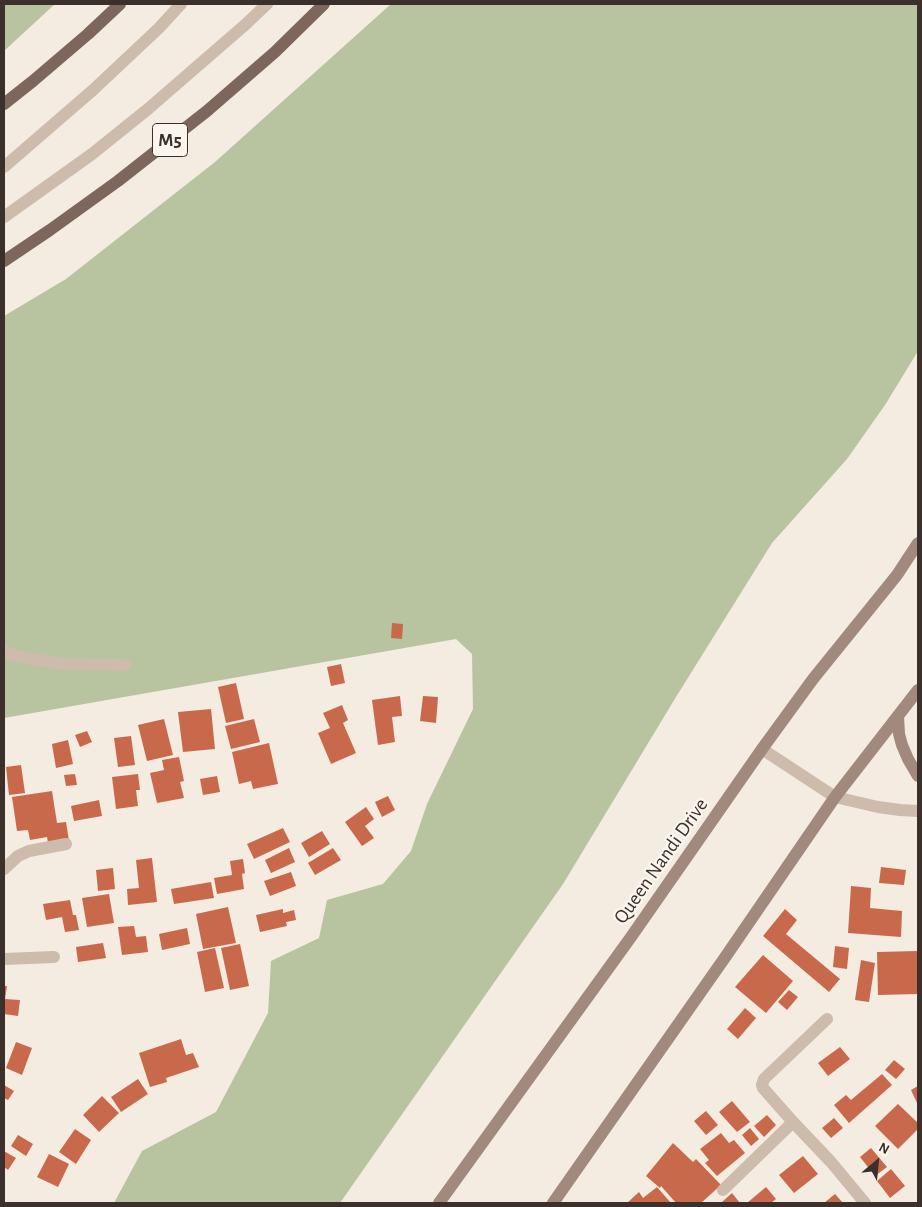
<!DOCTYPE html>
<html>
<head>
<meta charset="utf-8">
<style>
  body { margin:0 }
  #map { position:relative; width:922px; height:1207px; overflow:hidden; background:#f4ebe1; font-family:"Alegreya Sans",sans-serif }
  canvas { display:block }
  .frame { position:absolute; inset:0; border:5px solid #3b302b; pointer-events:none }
  .north { position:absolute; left:852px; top:1137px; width:50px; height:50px; -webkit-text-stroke:4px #fbf5ee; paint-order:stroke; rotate:28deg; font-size:14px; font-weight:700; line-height:20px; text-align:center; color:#3b302b }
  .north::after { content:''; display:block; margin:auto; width:18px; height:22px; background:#3b302b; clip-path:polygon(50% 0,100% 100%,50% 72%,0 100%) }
</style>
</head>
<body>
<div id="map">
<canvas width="922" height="1207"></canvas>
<div class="frame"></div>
<div class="north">N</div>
</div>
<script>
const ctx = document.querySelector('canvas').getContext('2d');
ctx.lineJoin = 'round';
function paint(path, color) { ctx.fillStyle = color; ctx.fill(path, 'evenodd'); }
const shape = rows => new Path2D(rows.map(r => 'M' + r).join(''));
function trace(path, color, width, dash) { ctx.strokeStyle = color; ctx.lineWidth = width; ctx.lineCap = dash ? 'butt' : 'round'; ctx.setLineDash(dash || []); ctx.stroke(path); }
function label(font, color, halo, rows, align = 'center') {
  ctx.font = font + ' "Alegreya Sans",sans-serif'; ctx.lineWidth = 5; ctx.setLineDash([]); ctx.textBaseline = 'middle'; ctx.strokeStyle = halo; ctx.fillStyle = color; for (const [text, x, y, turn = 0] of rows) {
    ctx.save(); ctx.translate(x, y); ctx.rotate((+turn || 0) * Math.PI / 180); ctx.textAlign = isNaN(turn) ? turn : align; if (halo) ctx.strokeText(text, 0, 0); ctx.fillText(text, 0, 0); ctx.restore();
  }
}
paint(shape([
  [4,4,55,4,4,51],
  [391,4,918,4,918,351,885,405,847,459,772,543,676,697,563,884,340,1203,114,1203,142,1151,216,1112,268,1013,271,961,319,938,327,900,383,884,411,851,427,804,473,709,472,654,456,639,4,718,4,316,66,279,215,162]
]), '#b8c4a0');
paint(shape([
  [392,623,403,624,402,639,391,638],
  [341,664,345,683,331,686,327,667],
  [236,683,244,719,226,723,218,687],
  [400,696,402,716,392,717,395,742,378,745,372,700],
  [423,696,438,697,436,723,420,721],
  [342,705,348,720,343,723,356,753,331,764,318,733,330,728,323,713],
  [211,709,215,749,183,752,178,712],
  [164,719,173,755,147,761,138,725],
  [254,719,260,742,231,749,225,726],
  [87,731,92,742,80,747,75,735],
  [131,736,135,765,118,767,114,738],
  [68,740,73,764,56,768,52,744],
  [269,743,278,784,253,789,251,781,239,784,232,752],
  [179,757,184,781,180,782,184,798,157,803,150,773,164,770,162,760],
  [21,765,25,793,9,795,6,767],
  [75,774,77,785,66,786,64,775],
  [138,774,140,790,136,790,138,806,116,809,112,777],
  [217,776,220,792,203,795,200,779],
  [52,791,57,823,66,822,69,841,48,843,47,837,30,840,28,830,17,831,12,797],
  [388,796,395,810,382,817,375,802],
  [99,800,102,816,74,821,71,806],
  [366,807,374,819,365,826,374,838,362,846,345,822],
  [283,828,290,842,254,859,247,844],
  [322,831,330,844,309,857,301,843],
  [289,848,295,862,271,873,265,860],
  [333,848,341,860,315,875,308,863],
  [152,858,157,902,128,905,127,889,139,888,136,860],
  [243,859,245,873,242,874,244,889,217,894,214,878,232,875,230,861],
  [881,867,906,870,904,885,879,883],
  [113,868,115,889,98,891,96,870],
  [291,872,296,886,270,896,264,881],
  [211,882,214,898,174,904,171,889],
  [851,886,871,888,870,908,902,911,901,937,848,933],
  [109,894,114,923,87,927,82,898],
  [70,900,73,915,76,915,79,930,65,932,62,917,46,920,43,904],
  [228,907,236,943,203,949,196,914],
  [283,909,283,913,294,910,296,920,286,922,287,926,260,932,256,915],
  [785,909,797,920,786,934,840,979,829,992,763,936],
  [134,926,136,937,146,936,148,952,122,955,118,927],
  [187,928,190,944,162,950,159,934],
  [103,943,106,958,78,962,76,947],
  [240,944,249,986,230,990,221,948],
  [835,946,849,948,847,969,833,967],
  [215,948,224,988,205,992,197,952],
  [918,951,918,994,878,995,877,952],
  [763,955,793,981,766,1013,735,987],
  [861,960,875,963,869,1002,855,1000],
  [4,986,7,986,5,999,20,1000,18,1016,4,1014],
  [789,990,798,997,787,1010,778,1002],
  [745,1008,756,1018,738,1039,727,1029],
  [181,1039,186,1055,193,1053,199,1067,166,1078,167,1082,150,1087,139,1053],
  [16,1042,32,1048,22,1075,6,1068],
  [840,1047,850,1059,828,1076,818,1063],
  [894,1060,905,1069,896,1079,885,1070],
  [882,1074,892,1085,849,1123,834,1105,846,1095,851,1100],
  [138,1079,148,1094,121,1112,111,1097],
  [4,1085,14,1091,8,1100,4,1098],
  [918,1086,918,1105,911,1090],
  [102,1096,119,1113,99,1132,83,1115],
  [732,1101,750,1122,737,1132,719,1112],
  [898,1104,918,1123,918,1129,898,1149,875,1126],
  [706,1111,718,1125,706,1135,694,1121],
  [767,1115,776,1125,764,1137,754,1126],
  [834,1118,843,1128,831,1138,822,1128],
  [750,1128,759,1139,751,1146,742,1135],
  [75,1129,91,1140,76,1164,59,1152],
  [721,1133,729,1143,734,1140,745,1153,717,1176,705,1163,709,1160,700,1149],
  [18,1135,33,1144,26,1156,11,1146],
  [673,1143,693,1162,696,1159,721,1185,701,1203,676,1203,661,1186,660,1188,646,1176],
  [871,1148,887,1167,875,1176,860,1157],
  [4,1151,16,1158,8,1170,4,1167],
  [49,1154,69,1164,58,1187,37,1177],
  [803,1156,818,1174,794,1193,779,1175],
  [891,1169,905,1186,890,1198,877,1181],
  [657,1187,671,1203,627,1203,639,1192,643,1198],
  [766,1187,776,1199,771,1203,747,1203],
  [732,1193,740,1203,723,1203,722,1202],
  [835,1194,843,1203,824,1203]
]), '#c8694b');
trace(shape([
  [4,167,93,90,159,28,181,4],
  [4,217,92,154,148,109,246,24,267,4],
  [4,651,13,655,30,659,65,664,125,665]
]), '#cdbbac', 12);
trace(shape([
  [762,749,835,797,878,807,900,810,918,811],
  [4,869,18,856,29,851,66,844],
  [4,959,54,957],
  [827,1019,764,1079,762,1085,763,1088,793,1122,831,1162,865,1203],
  [723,1190,793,1122]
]), '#cdbbac', 12);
trace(shape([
  [898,716,899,734,902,745,908,759,918,776],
  [439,1203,631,937,762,749,813,679,897,575,918,543],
  [553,1203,726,956,835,797,918,690]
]), '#a18a7d', 12);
trace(shape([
  [4,104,33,81,88,34,120,4],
  [4,261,50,230,118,181,207,111,275,52,324,4]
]), '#7d675c', 12);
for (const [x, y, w] of [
  [170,140,35]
]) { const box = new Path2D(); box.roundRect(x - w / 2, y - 16.5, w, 33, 4); ctx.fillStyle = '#fbf5ee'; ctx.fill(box); trace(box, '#3b302b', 1); }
label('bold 19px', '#3b302b', null, [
  ["M5",170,140]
]);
label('20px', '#3b302b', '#fbf5ee', [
  ["Queen Nandi Drive",661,861,-55]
]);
</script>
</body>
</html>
